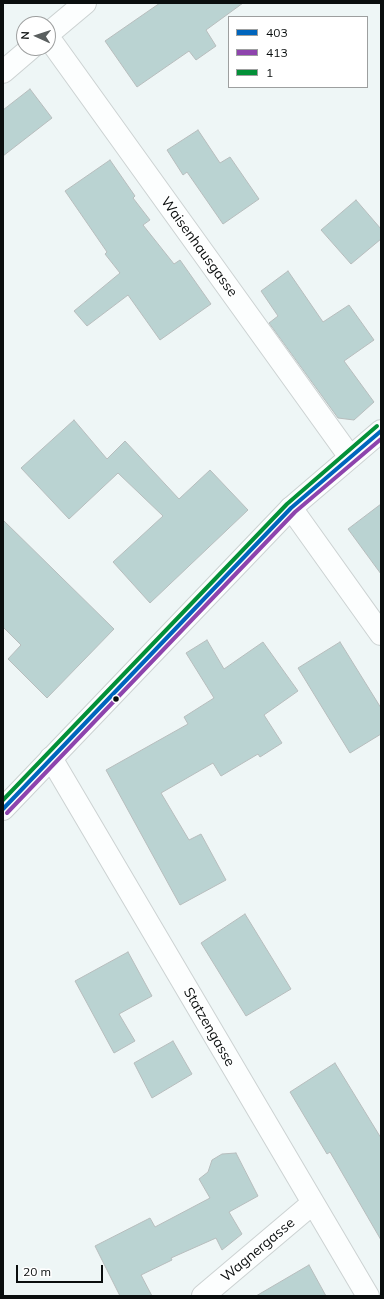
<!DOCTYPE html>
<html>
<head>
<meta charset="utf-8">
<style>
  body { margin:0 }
  #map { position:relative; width:384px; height:1299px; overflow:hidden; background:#eef6f6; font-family:Mulish,sans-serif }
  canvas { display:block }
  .frame { position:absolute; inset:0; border:4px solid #0a0e0e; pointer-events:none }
  .legend { position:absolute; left:228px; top:16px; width:140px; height:72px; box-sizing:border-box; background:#fff; border:1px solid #9d9f9f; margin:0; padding:5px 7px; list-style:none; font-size:12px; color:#0a0e0e }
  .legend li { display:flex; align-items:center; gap:8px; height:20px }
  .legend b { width:20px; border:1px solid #9d9f9f }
  .north { position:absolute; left:16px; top:16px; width:40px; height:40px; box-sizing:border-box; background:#fff; border:1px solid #9d9f9f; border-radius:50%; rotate:273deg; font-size:11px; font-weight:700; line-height:16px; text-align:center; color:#0a0e0e }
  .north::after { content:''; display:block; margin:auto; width:14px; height:18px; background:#5a5f5f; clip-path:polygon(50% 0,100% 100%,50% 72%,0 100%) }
  .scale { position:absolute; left:16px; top:1265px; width:87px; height:18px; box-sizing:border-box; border:2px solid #0a0e0e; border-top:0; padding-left:5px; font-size:12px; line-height:14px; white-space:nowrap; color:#0a0e0e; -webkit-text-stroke:3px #fff; paint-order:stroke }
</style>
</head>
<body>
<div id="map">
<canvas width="384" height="1299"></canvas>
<div class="frame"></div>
<ul class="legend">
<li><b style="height:5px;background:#0065bd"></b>403</li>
<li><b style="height:5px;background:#8e44ad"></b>413</li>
<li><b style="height:5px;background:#039038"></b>1</li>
</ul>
<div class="north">N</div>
<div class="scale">20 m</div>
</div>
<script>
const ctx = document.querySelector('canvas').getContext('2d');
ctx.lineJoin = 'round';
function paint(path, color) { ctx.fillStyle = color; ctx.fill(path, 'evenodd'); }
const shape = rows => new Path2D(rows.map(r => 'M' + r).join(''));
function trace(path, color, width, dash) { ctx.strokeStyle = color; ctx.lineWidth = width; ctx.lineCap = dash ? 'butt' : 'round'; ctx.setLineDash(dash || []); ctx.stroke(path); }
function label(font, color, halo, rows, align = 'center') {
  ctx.font = font + ' Mulish,sans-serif'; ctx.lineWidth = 3; ctx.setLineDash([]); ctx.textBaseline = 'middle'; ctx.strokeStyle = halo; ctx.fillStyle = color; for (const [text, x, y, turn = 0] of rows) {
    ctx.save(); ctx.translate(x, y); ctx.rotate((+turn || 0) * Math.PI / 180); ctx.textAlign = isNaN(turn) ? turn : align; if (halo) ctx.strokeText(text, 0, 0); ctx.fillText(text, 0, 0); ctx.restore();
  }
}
const building = shape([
  [160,3,243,3,206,30,216,46,196,60,189,51,137,87,105,41,160,3],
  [30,89,52,118,3,156,3,110,30,89],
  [198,130,220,163,230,157,259,199,223,224,187,172,183,175,167,150,198,130],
  [110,160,135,196,133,198,150,220,143,225,174,264,180,260,211,304,160,340,128,295,87,326,74,311,120,273,105,254,107,252,65,191,110,160],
  [356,200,381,229,381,239,351,264,321,230,356,200],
  [288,271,323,322,349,305,374,340,344,361,374,402,354,420,338,418,269,323,278,316,261,291,288,271],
  [74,420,107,459,125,441,179,499,210,470,248,510,150,603,113,562,163,516,118,473,69,519,21,468,74,420],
  [381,504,381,574,348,529,381,504],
  [3,520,114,629,47,698,8,659,21,645,3,627,3,520],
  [207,640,224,669,263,642,298,691,264,715,282,743,260,757,258,754,221,776,213,763,161,793,189,840,201,834,226,880,180,905,106,770,188,724,184,717,214,698,186,653,207,640],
  [340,642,381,708,381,734,350,753,298,668,340,642],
  [245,914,291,989,246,1016,201,943,245,914],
  [128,952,152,996,119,1014,135,1041,114,1053,75,981,128,952],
  [173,1041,192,1074,152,1098,134,1063,173,1041],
  [335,1063,381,1138,381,1240,330,1152,327,1154,290,1092,335,1063],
  [236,1153,258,1196,229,1212,242,1234,222,1250,216,1238,171,1258,172,1260,141,1275,152,1296,120,1296,95,1246,150,1218,155,1227,210,1198,199,1179,208,1172,212,1160,222,1154,236,1153],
  [309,1265,326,1296,256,1296,309,1265]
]);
paint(building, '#bad3d2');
trace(building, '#b7bdbd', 1);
const minor = shape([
  [48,34,85,3],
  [48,37,350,457],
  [3,72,31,48],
  [291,508,381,634],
  [51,758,368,1296],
  [203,1296,313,1203]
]);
const secondary = shape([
  [3,809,291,508,381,431]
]);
trace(minor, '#ccd2d2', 24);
trace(secondary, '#ccd2d2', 24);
trace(minor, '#fcfefe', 22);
trace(secondary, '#fcfefe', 22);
trace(shape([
  [3,809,291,508,381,431]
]), '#0065bd', 4);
trace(shape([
  [7,813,295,512,381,439]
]), '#8e44ad', 4);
trace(shape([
  [3,800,287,504,377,426]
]), '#039038', 4);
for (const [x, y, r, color] of [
  [116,699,3.5,"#0a0e0e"]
]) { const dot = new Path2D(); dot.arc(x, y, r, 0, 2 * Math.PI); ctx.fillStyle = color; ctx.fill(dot); trace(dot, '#fff', 1.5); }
label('14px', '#0a0e0e', '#fff', [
  ["Waisenhausgasse",199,247,54],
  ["Statzengasse",209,1027,60],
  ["Wagnergasse",258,1250,-40]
]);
</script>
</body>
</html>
